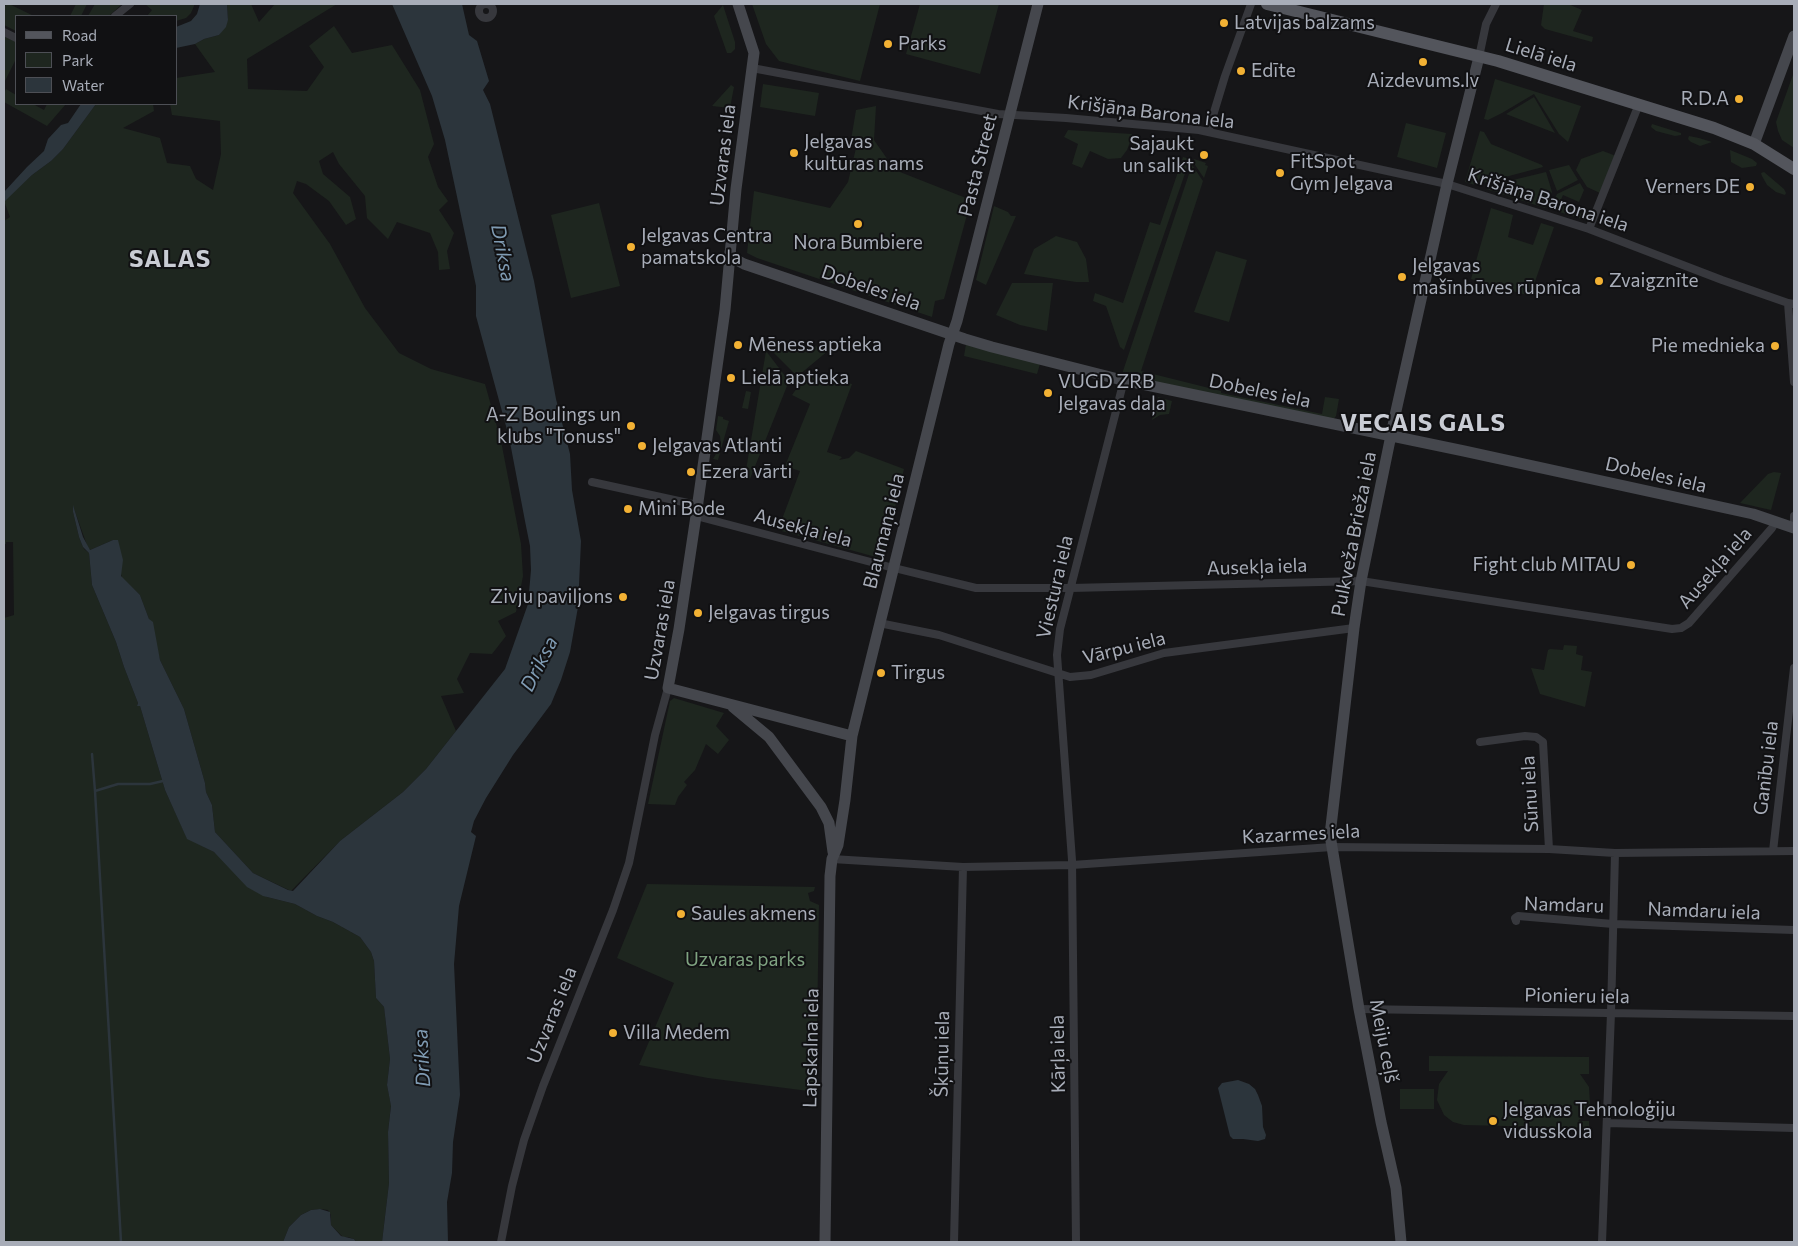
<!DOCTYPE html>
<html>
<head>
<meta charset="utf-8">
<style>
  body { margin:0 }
  #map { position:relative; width:1798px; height:1246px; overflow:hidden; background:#161618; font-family:Commissioner,sans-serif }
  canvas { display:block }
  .frame { position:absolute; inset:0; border:5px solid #a8adb8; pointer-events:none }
  .legend { position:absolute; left:15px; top:15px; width:162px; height:90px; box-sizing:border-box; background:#111113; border:1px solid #4d4f55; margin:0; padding:6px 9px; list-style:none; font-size:15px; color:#a8adb8 }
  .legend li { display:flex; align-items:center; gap:10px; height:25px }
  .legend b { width:25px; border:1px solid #4d4f55 }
</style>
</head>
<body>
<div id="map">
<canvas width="1798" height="1246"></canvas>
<div class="frame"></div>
<ul class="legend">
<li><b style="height:6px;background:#53555c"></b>Road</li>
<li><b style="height:14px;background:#1e261f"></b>Park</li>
<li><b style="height:14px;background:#2c353c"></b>Water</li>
</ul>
</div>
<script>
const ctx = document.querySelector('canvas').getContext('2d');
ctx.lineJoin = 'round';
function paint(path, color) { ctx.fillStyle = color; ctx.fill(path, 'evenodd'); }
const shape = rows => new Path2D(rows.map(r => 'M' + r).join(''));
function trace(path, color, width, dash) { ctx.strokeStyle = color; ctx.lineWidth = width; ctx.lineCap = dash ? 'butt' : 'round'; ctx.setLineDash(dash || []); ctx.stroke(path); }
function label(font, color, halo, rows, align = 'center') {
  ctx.font = font + ' Commissioner,sans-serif'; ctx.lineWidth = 4; ctx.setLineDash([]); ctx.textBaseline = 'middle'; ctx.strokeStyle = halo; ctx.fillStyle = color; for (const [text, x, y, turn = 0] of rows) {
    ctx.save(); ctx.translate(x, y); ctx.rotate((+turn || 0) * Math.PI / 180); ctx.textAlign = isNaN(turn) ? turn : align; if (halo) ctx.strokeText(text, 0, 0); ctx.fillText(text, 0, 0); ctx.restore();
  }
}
paint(shape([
  [6,4,9,4,34,16,16,16,16,31,4,25,4,9],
  [76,4,87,4,81,16,70,16],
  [95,4,122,4,109,16,88,16],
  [145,4,194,4,194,6,191,13,186,18,176,21,176,16,147,16,152,10],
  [227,4,251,4,259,22,275,4,337,4,247,59,248,89,307,91,324,67,309,46,334,26,352,53,392,45,420,90,434,144,428,157,438,187,448,201,439,210,454,233,447,251,450,269,439,270,438,252,430,233,397,222,388,239,367,218,365,196,339,164,333,152,319,161,323,174,350,197,356,219,346,225,329,201,306,184,297,181,293,193,330,244,365,308,399,353,431,369,485,384,501,441,521,544,523,576,516,612,498,621,506,636,492,654,470,653,457,679,464,693,441,696,456,731,426,769,403,792,340,841,291,891,253,873,215,832,212,805,206,792,205,783,184,709,160,660,149,619,140,595,122,578,113,540,90,550,88,548,73,506,73,512,79,537,84,549,89,553,92,585,116,642,124,667,138,703,137,706,140,706,165,790,187,838,214,852,267,897,295,904,317,916,333,922,360,937,371,952,374,961,376,998,384,1007,390,1059,387,1085,391,1105,388,1132,389,1183,382,1242,356,1242,354,1239,348,1237,343,1237,331,1225,331,1215,328,1210,320,1209,311,1210,301,1215,289,1227,283,1242,4,1242,4,618,14,615,13,542,6,542,6,544,4,544,4,221,10,217,4,201,32,175,51,161,63,149,96,104,153,104,154,111,123,128,160,138,167,163,190,166,196,179,213,190,221,154,220,121,172,115,170,104,176,104,176,78,215,72,195,44,204,39,219,35,228,20],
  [752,4,880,4,860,81,779,61,766,44],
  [920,4,999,4,980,74,906,54],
  [1544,4,1568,4,1582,10,1573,31,1593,37,1592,42,1545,29,1541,25],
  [723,5,735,42,735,49,731,53,727,53,714,16],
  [4,36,16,42,16,59,4,83],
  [1794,72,1794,148,1782,140,1778,131,1776,122],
  [1495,79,1581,106,1568,142,1559,134,1534,94,1502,113,1488,120,1484,119],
  [763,84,819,93,815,116,760,107],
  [731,85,734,87,730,108,712,106],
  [6,89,16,95,16,104,33,104,44,110,47,104,66,104,47,126,4,102,4,93],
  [1534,97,1555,133,1506,114],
  [876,106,874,140,895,170,971,200,944,299,935,301,932,317,757,258,747,253,754,191,830,208,848,182,856,148,850,146,856,110],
  [1406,123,1446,133,1437,168,1397,157],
  [1652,124,1681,133,1681,135,1675,136,1656,131,1651,127],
  [1068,130,1132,134,1132,137,1127,150,1121,158,1108,159,1090,151,1082,168,1072,164,1078,144,1064,137],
  [1480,131,1484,132,1491,144,1542,165,1543,167,1475,185,1465,182],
  [1689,136,1699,138,1712,142,1700,146,1691,142,1688,139],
  [1730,150,1752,159,1757,163,1756,166,1742,168,1731,162],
  [1603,151,1616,156,1600,193,1587,187,1576,170,1581,159],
  [1183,157,1190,159,1124,350,1120,347,1106,306,1093,301,1095,293,1123,303,1150,222,1160,225],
  [1194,159,1206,163,1205,165,1208,166,1204,178,1193,162],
  [1192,165,1203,181,1141,371,1221,391,1221,393,1322,414,1325,397,1339,399,1336,416,1333,420,1146,380,1137,372,1125,375,1122,374],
  [1569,165,1578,180,1557,191,1549,170],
  [1546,172,1552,192,1545,208,1486,189,1488,186],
  [1764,172,1784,189,1786,193,1785,195,1776,192,1767,185,1762,176,1761,173],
  [1580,183,1584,190,1579,202,1563,195,1559,204,1590,216,1588,221,1550,209,1557,194],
  [599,203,620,286,571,298,551,215],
  [994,206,1008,212,1011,216,1016,216,986,285,976,280],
  [1491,208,1513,215,1508,237,1533,245,1541,223,1554,227,1530,296,1471,279],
  [1056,236,1077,242,1086,259,1089,282,1076,282,1024,274,1034,249],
  [1216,251,1247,260,1229,322,1194,312],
  [1012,283,1053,283,1047,331,1020,325,996,315],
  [769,338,782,342,779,349,788,353,791,345,803,347,805,343,829,350,799,375,794,373,768,347],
  [966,344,1040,364,1037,374,964,356],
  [766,351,789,381,750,479,745,476],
  [1071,372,1076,374,1076,376,1072,388,1067,386,1066,383],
  [811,377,829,382,831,379,852,384,827,452,842,457,839,460,849,458,856,451,904,469,883,559,778,530,800,471,785,466,810,404,792,395,797,388],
  [746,391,751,392,748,409,742,408],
  [1158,397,1172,401,1169,414,1160,415,1152,420],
  [718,416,723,417,723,419,729,421,718,460,713,459,721,445,720,436,716,430],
  [1774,472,1781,473,1771,510,1740,503,1768,474],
  [1564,645,1577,646,1576,654,1583,656,1581,670,1592,672,1585,707,1540,694,1531,668,1544,670,1548,650,1550,649,1563,650],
  [674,698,724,713,716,726,729,740,718,754,706,744,695,770,684,782,687,785,678,797,675,805,648,804,670,701],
  [647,884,815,887,814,891,808,893,810,901,819,905,816,1092,708,1078,639,1065,674,983,617,958],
  [1429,1056,1589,1057,1589,1074,1580,1074,1589,1087,1590,1104,1585,1114,1578,1121,1589,1121,1589,1128,1464,1125,1453,1122,1444,1115,1437,1100,1439,1084,1448,1071,1429,1071],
  [1400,1089,1434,1089,1434,1109,1400,1109]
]), '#1e261f');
paint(shape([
  [200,4,227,4,228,20,226,27,219,35,204,39,195,44,176,48,176,27,191,21,197,14],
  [392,4,462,4,469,35,477,41,489,81,483,90,490,104,534,281,556,399,570,454,572,490,581,541,578,607,570,652,561,680,551,704,513,755,486,798,474,821,471,832,476,836,459,906,454,964,460,1095,453,1142,452,1173,447,1202,448,1242,382,1242,389,1183,388,1132,391,1106,387,1085,390,1059,384,1007,376,998,374,961,371,952,360,937,333,922,317,916,295,904,263,896,247,887,214,852,187,839,165,790,140,706,137,706,138,703,124,667,116,642,92,585,89,553,83,547,79,537,73,512,73,505,83,537,90,550,113,540,118,540,123,560,121,576,140,595,149,619,153,622,160,660,184,709,205,783,206,792,212,805,215,832,253,873,288,890,293,891,340,841,403,792,426,769,505,669,528,604,531,570,530,546,525,521,509,437,476,316,476,286,445,140,432,96],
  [81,104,96,104,63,149,51,161,32,175,4,202,4,192,27,167,44,151,48,139,61,125,68,123],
  [1238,1080,1249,1084,1255,1089,1258,1095,1262,1106,1263,1127,1266,1135,1265,1139,1258,1141,1243,1139,1233,1139,1230,1136,1218,1088,1222,1083],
  [320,1209,330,1212,331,1225,341,1236,354,1239,356,1242,283,1242,289,1227,301,1215,311,1210]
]), '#2c353c');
trace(shape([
  [92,754,95,791],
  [121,1242,95,791,118,784,150,784,163,781]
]), '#2c353c', 2.5);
trace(shape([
  '479 11a7 7 0 1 1 14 0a7 7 0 1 1-14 0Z',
  [115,16,130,4],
  [4,32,16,38],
  [1479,57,1486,24,1496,4],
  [752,68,998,114,1066,118,1199,130,1447,184,1589,229,1722,280,1788,303,1794,304],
  [1208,132,1225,76,1251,4],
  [1589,229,1639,104],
  [1788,303,1794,382],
  [592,482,697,505],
  [696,516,886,566,976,588,1071,588,1361,581,1672,629,1681,628,1689,623,1772,528,1776,521],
  [1794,528,1794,516],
  [879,623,939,635,1070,677,1091,675,1164,653,1354,628],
  [1480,742,1525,736,1536,737,1543,742,1549,849],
  [1773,851,1794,668],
  [832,859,963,867,1072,865,1332,847,1549,849,1615,853,1794,851],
  [1516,921,1515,918,1518,916,1613,924,1794,930],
  [1359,1009,1794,1016],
  [1607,1123,1794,1128],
  [501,1242,512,1186,524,1140,543,1086,613,910,629,863,655,735,668,688],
  [954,1242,963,867],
  [1076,1242,1072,860,1057,655,1060,629,1124,380],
  [1602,1242,1611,1013,1615,853]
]), '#37383d', 8);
trace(shape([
  [738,4,754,53,752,68,736,189,725,310,696,516,679,629,668,688,852,736],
  [1754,144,1794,36],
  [730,252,733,258,744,264,965,339,992,347,1118,379,1464,451,1753,514,1794,528],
  [733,707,769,737,821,807,829,823,833,852],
  [825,1242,830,876,832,859,838,845,845,800,852,736,949,344,957,321,1038,4],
  [1401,1242,1396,1188,1381,1122,1359,1009,1330,835,1354,628,1361,581,1396,411,1447,184,1479,57]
]), '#45474d', 11);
trace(shape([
  [1267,4,1498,61,1714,128,1754,144,1794,169]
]), '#53555c', 12);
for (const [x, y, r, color] of [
  [1224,23,5,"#f2b134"],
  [888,44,5,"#f2b134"],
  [1423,62,5,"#f2b134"],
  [1241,71,5,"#f2b134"],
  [1739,99,5,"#f2b134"],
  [794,153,5,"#f2b134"],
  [1204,155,5,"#f2b134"],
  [1280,173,5,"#f2b134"],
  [1750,187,5,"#f2b134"],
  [858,224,5,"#f2b134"],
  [631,247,5,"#f2b134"],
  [1402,277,5,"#f2b134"],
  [1599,281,5,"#f2b134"],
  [738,345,5,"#f2b134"],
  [1775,346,5,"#f2b134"],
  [731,378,5,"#f2b134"],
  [1048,393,5,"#f2b134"],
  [631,426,5,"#f2b134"],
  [642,446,5,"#f2b134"],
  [691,472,5,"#f2b134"],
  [628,509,5,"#f2b134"],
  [1631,565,5,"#f2b134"],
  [623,597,5,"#f2b134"],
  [698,613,5,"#f2b134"],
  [881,673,5,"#f2b134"],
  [681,914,5,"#f2b134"],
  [613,1033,5,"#f2b134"],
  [1493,1121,5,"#f2b134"]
]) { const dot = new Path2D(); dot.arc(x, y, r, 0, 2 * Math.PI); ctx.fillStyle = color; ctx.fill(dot); trace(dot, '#111113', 2); }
label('19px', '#a8adb8', '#111113', [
  ["Latvijas balzams",1234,23],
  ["Parks",898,44],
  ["Edīte",1251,71],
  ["Aizdevums.lv",1423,81,"center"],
  ["R.D.A",1729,99,"right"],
  ["Jelgavas",804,142],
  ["kultūras nams",804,164],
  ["Sajaukt",1194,144,"right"],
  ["un salikt",1194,166,"right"],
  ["FitSpot",1290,162],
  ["Gym Jelgava",1290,184],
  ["Verners DE",1740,187,"right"],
  ["Jelgavas Centra",641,236],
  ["pamatskola",641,258],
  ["Nora Bumbiere",858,243,"center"],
  ["Jelgavas",1412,266],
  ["mašīnbūves rūpnīca",1412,288],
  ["Zvaigznīte",1609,281],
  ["Mēness aptieka",748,345],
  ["Pie mednieka",1765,346,"right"],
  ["Lielā aptieka",741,378],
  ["VUGD ZRB",1058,382],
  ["Jelgavas daļa",1058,404],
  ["A-Z Boulings un",621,415,"right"],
  ["klubs \"Tonuss\"",621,437,"right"],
  ["Jelgavas Atlanti",652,446],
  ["Ezera vārti",701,472],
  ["Mini Bode",638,509],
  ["Fight club MITAU",1621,565,"right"],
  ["Zivju paviljons",613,597,"right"],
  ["Jelgavas tirgus",708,613],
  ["Tirgus",891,673],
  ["Saules akmens",691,914],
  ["Villa Medem",623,1033],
  ["Jelgavas Tehnoloģiju",1503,1110],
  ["vidusskola",1503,1132]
], 'left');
label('19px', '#a8adb8', '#111113', [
  ["Lielā iela",1541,55,17],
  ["Krišjāņa Barona iela",1151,112,7],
  ["Uzvaras iela",723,155,-83],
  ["Pasta Street",978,165,-76],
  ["Krišjāņa Barona iela",1548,200,18],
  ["Dobeles iela",871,288,19],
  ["Dobeles iela",1260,391,12],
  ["Dobeles iela",1656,475,13],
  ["Ausekļa iela",803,528,15],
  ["Blaumaņa iela",884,531,-76],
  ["Pulkveža Brieža iela",1354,534,-79],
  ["Ausekļa iela",1257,567,-2],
  ["Ausekļa iela",1715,568,-49],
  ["Viestura iela",1055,587,-77],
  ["Uzvaras iela",660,630,-80],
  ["Vārpu iela",1124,648,-14],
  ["Ganību iela",1766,768,-83],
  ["Sūnu iela",1530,794,-93],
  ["Kazarmes iela",1301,834,-3],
  ["Namdaru",1564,905,2],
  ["Namdaru iela",1704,911,2],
  ["Pionieru iela",1577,996,1],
  ["Uzvaras iela",552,1015,-68],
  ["Meiju ceļš",1384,1041,79],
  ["Lapskalna iela",811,1048,-89],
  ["Šķūņu iela",942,1054,-89],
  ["Kārļa iela",1058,1054,-91]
]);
label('19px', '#7fa381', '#111113', [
  ["Uzvaras parks",745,960]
]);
label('italic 20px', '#7f9bb3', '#111113', [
  ["Driksa",503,253,79],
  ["Driksa",539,664,-63],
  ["Driksa",422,1058,-93]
]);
ctx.letterSpacing = '1px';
label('bold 24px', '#c9ccd4', '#111113', [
  ["SALAS",170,259],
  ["VECAIS GALS",1423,423]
]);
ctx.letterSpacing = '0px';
</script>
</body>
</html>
